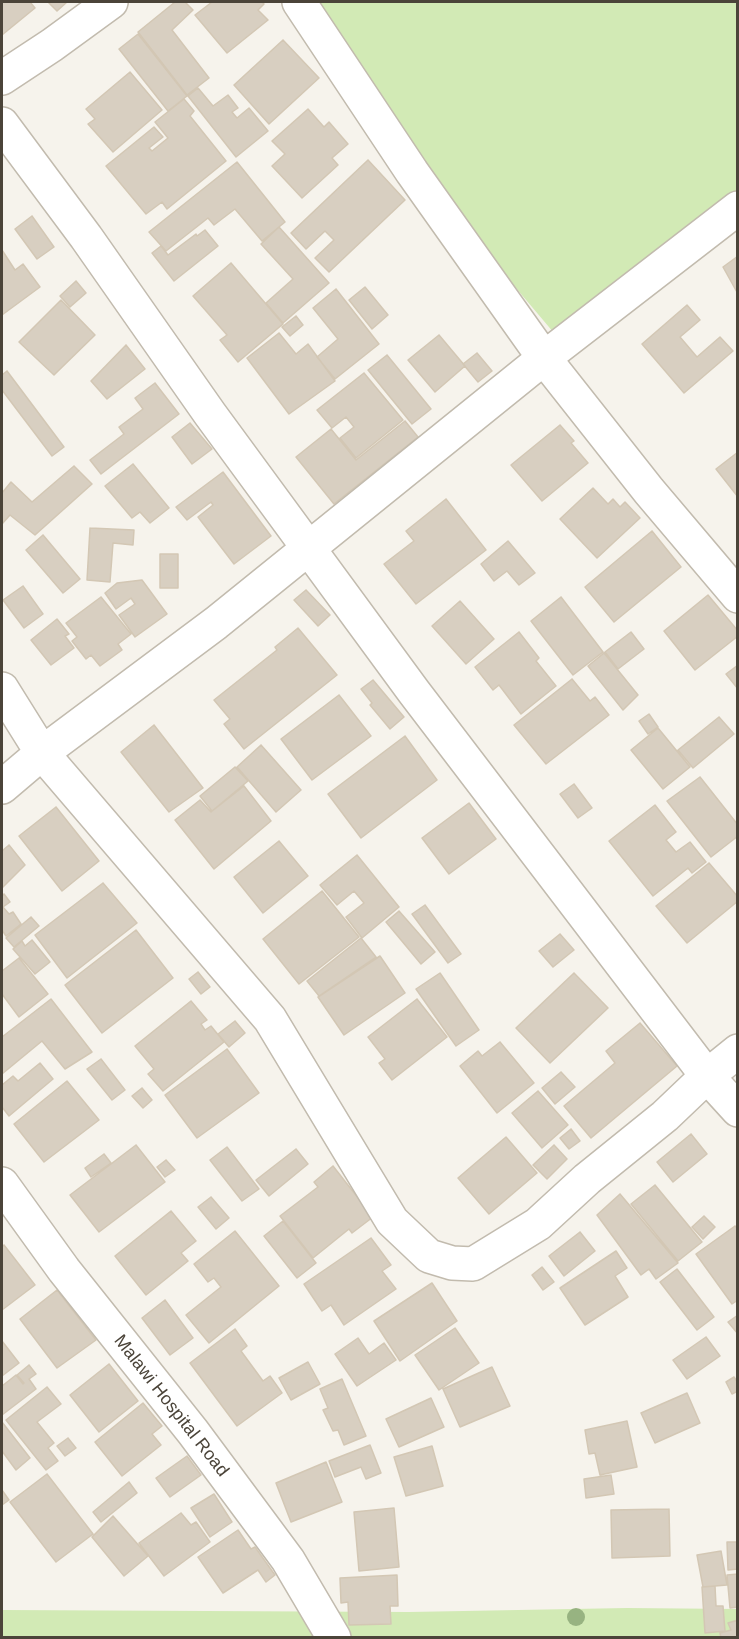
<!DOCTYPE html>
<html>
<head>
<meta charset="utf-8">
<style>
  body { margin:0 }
  #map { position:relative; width:739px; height:1639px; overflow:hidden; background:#f6f3ec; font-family:Helvetica,sans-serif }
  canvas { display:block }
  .frame { position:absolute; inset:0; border:3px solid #4b4439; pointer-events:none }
</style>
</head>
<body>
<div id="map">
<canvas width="739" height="1639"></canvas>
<div class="frame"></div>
</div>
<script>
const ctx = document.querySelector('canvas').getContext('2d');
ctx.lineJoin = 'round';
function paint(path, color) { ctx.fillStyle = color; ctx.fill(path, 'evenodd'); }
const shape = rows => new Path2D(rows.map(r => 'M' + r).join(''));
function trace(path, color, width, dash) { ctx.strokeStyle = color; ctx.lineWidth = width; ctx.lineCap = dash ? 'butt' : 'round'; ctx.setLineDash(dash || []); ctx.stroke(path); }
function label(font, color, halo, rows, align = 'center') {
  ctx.font = font + ' Helvetica,sans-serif'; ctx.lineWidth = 4.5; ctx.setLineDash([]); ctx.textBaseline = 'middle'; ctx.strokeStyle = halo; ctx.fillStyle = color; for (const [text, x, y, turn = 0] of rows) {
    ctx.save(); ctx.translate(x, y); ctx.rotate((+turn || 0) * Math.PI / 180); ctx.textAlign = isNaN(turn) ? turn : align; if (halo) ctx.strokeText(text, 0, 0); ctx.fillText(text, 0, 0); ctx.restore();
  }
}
paint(shape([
  [309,2,737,2,737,204,554,333,450,210],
  [627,1608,738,1609,737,1638,2,1638,2,1610,409,1612]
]), '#d2eab5');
const building = shape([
  [2,2,30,2,35,8,2,35,2,2],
  [48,2,67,2,57,11,48,2],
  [175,2,185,2,193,10,172,30,209,78,187,95,138,32,175,2],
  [212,2,262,2,264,4,258,10,268,20,227,53,195,15,212,2],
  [138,34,187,96,168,111,119,49,138,34],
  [283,40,319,78,269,124,234,85,283,40],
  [130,72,162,110,113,152,88,124,95,119,86,109,130,72],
  [198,88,213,106,228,95,238,108,232,112,237,118,249,108,268,131,236,157,188,96,198,88],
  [184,99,194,111,190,116,226,161,167,209,162,202,146,214,106,166,154,127,163,137,149,148,152,151,168,138,155,122,184,99],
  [308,109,324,127,329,122,348,144,332,158,338,165,302,198,272,166,285,154,272,141,308,109],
  [368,160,405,200,329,272,315,258,334,240,325,231,306,249,291,233,368,160],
  [237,162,285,222,262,241,235,209,214,225,208,218,166,251,149,232,237,162],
  [32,216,54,247,37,259,15,229,32,216],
  [279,227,329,283,283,323,266,303,293,279,261,244,279,227],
  [205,230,218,246,174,281,152,253,161,246,168,255,196,234,197,236,205,230],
  [2,250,15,270,23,264,40,287,2,315,2,250],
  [738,256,738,294,723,267,738,256],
  [231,263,283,324,238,362,220,340,227,335,193,296,231,263],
  [76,281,86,293,70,307,60,296,76,281],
  [365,287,388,315,372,329,349,300,365,287],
  [336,289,379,344,335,379,317,357,338,339,313,308,336,289],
  [61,300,95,335,54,375,19,342,61,300],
  [687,305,700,320,680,337,697,357,720,337,733,351,684,393,642,344,687,305],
  [296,316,303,325,290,336,282,327,296,316],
  [279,333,296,354,308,344,335,381,289,414,247,358,279,333],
  [439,335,465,366,435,392,408,360,439,335],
  [126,345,145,369,107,399,91,381,126,345],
  [477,353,492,371,478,382,463,364,477,353],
  [387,355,431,409,412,424,368,370,387,355],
  [7,371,64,447,52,456,2,390,2,375,7,371],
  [364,373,403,420,356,458,340,438,354,427,346,417,332,428,317,410,364,373],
  [155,383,179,414,101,474,90,460,124,434,119,427,143,409,135,398,155,383],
  [405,421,418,437,334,504,296,457,331,429,356,460,405,421],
  [190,423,212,449,192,464,172,437,190,423],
  [560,425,574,441,571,443,588,463,542,501,511,465,560,425],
  [738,452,738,497,716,469,738,452],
  [133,464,169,508,150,523,140,512,132,518,105,486,133,464],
  [74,466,92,484,35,535,10,515,2,524,2,493,11,482,32,502,74,466],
  [223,472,271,536,234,564,198,517,213,505,211,502,187,520,176,507,223,472],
  [593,488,608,504,613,499,620,507,625,502,640,518,597,558,560,519,593,488],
  [446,499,486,550,416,604,384,564,414,541,406,531,446,499],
  [90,528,134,530,133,545,113,543,110,582,87,580,90,528],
  [652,531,681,567,614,622,585,587,652,531],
  [43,535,80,579,63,593,26,550,43,535],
  [508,541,535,573,519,585,507,571,494,581,481,564,508,541],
  [160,554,178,554,178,588,160,588,160,554],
  [142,580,167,614,135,637,119,615,135,604,131,598,116,609,105,593,117,583,142,580],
  [23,586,43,614,24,628,3,600,23,586],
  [306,590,330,615,318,626,294,600,306,590],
  [708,595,738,631,738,636,695,670,664,631,708,595],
  [101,597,131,634,118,644,122,650,100,666,91,655,86,659,72,641,77,637,66,623,101,597],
  [561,597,603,652,573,675,531,621,561,597],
  [460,601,494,639,466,664,432,626,460,601],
  [57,619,69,634,65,636,74,648,51,665,31,640,57,619],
  [298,628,337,675,244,749,224,724,230,719,214,700,277,650,275,647,298,628],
  [519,632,539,658,536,661,556,686,521,714,499,685,493,690,475,667,519,632],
  [631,632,644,649,618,669,605,652,631,632],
  [604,653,638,695,623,710,588,666,604,653],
  [738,665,738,689,726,674,738,665],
  [572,679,590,701,595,697,609,715,546,764,514,725,572,679],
  [373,680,404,717,390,729,370,705,372,703,361,689,373,680],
  [339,695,371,736,312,780,281,739,339,695],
  [649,714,658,727,648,734,639,721,649,714],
  [719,717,734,734,693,768,678,750,719,717],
  [154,725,203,788,169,812,121,752,154,725],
  [658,728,690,767,663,789,631,750,658,728],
  [405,736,437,780,361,838,328,794,405,736],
  [261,745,301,790,276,812,237,767,261,745],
  [235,767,248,781,212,811,200,796,235,767],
  [700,777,738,825,738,836,711,857,667,801,700,777],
  [574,784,592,808,578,818,560,794,574,784],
  [244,786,271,821,214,869,175,820,200,800,211,812,244,786],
  [469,803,496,839,449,874,422,838,469,803],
  [655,805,676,832,666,840,676,852,690,842,706,862,692,873,688,868,653,896,609,841,655,805],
  [56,807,99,861,62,891,19,836,56,807],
  [279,841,308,876,263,913,234,877,279,841],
  [9,845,25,865,2,888,2,851,9,845],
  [357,855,399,907,362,938,346,917,364,903,354,891,337,905,320,885,357,855],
  [709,863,738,897,738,901,687,943,656,906,709,863],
  [103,883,137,923,67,978,35,935,103,883],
  [322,891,359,937,299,984,263,939,322,891],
  [4,894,10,902,3,907,9,914,13,912,21,924,6,936,2,930,2,896,4,894],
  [425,905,461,954,448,963,412,914,425,905],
  [399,911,435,952,421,964,386,922,399,911],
  [31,917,39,926,14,947,6,938,31,917],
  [136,930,173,978,102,1033,65,985,136,930],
  [560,934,574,950,553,967,539,951,560,934],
  [361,938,376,957,319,996,307,981,361,938],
  [32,940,50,962,35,974,13,949,22,941,25,946,32,940],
  [380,956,405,993,344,1035,318,997,380,956],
  [19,958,48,994,19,1017,2,994,2,971,19,958],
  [198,972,210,987,201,994,189,979,198,972],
  [440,973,479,1030,456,1046,416,989,440,973],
  [574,973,608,1008,550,1063,516,1028,574,973],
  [51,999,92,1052,65,1069,42,1041,2,1074,2,1037,51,999],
  [417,999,447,1037,392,1080,379,1063,385,1059,368,1037,417,999],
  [191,1001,207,1020,201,1024,205,1030,211,1026,224,1042,163,1091,148,1074,154,1069,135,1046,191,1001],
  [235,1021,245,1033,229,1047,218,1034,235,1021],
  [640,1023,677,1066,591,1138,564,1106,615,1063,606,1051,640,1023],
  [500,1042,534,1083,497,1113,460,1066,478,1051,482,1056,500,1042],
  [227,1049,259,1093,197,1138,165,1095,227,1049],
  [101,1059,125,1090,112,1100,87,1069,101,1059],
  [40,1063,53,1079,9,1116,2,1107,2,1085,13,1076,18,1081,40,1063],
  [561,1072,575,1087,555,1104,542,1088,561,1072],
  [67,1081,99,1120,44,1162,14,1124,67,1081],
  [142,1088,152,1100,143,1108,132,1096,142,1088],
  [538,1091,568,1125,542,1148,512,1113,538,1091],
  [571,1129,580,1141,569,1149,560,1138,571,1129],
  [691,1134,707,1154,673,1182,657,1162,691,1134],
  [506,1137,537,1173,489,1214,458,1178,506,1137],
  [136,1145,165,1182,99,1232,70,1195,136,1145],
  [554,1145,567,1159,547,1179,533,1165,554,1145],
  [227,1147,259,1189,242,1201,210,1160,227,1147],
  [296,1149,308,1164,269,1196,256,1180,296,1149],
  [104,1154,111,1163,91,1177,85,1168,104,1154],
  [166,1160,175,1170,165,1177,157,1167,166,1160],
  [333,1166,373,1217,352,1233,349,1229,313,1258,280,1216,318,1187,314,1182,333,1166],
  [655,1185,702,1242,678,1261,631,1204,655,1185],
  [620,1194,678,1263,656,1279,649,1269,641,1275,597,1215,620,1194],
  [211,1197,229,1218,216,1229,198,1207,211,1197],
  [171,1211,196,1241,181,1253,188,1261,146,1295,115,1256,171,1211],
  [704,1216,715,1227,703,1239,692,1227,704,1216],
  [283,1221,316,1263,297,1278,264,1236,283,1221],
  [735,1226,738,1229,738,1300,732,1304,696,1254,735,1226],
  [235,1231,279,1286,209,1343,186,1315,221,1287,214,1278,208,1282,194,1264,235,1231],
  [580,1232,595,1251,564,1276,549,1256,580,1232],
  [371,1238,391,1265,382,1271,396,1289,344,1325,331,1305,322,1311,304,1284,371,1238],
  [4,1245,35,1285,2,1310,2,1247,4,1245],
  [616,1251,627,1268,615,1276,628,1297,585,1325,560,1288,616,1251],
  [542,1267,554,1282,543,1290,532,1275,542,1267],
  [677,1269,714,1317,697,1330,660,1282,677,1269],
  [432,1283,457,1321,400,1361,374,1321,432,1283],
  [57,1290,96,1340,57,1368,20,1319,57,1290],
  [165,1300,193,1338,170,1355,142,1318,165,1300],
  [738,1315,738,1334,728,1322,738,1315],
  [455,1328,479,1363,439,1390,415,1355,455,1328],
  [235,1329,247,1346,241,1351,263,1381,270,1376,282,1393,237,1426,190,1363,235,1329],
  [706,1337,720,1356,687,1379,673,1360,706,1337],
  [358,1338,369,1354,384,1343,396,1360,357,1386,335,1354,358,1338],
  [2,1341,19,1363,2,1376,2,1341],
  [308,1362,320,1384,291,1400,279,1378,308,1362],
  [109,1364,138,1401,99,1432,70,1395,109,1364],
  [29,1365,36,1374,29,1379,36,1389,2,1415,2,1386,16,1375,23,1384,24,1383,17,1375,29,1365],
  [492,1367,510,1406,460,1427,443,1389,492,1367],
  [734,1377,738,1383,738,1391,732,1394,726,1382,734,1377],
  [342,1379,366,1436,344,1445,338,1430,333,1431,323,1410,328,1408,320,1389,342,1379],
  [47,1387,61,1404,37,1422,54,1443,48,1448,58,1461,46,1470,6,1420,47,1387],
  [687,1393,700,1423,655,1443,641,1413,687,1393],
  [431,1398,444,1427,399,1447,386,1419,431,1398],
  [143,1403,162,1426,152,1434,161,1445,122,1476,95,1442,143,1403],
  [627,1421,637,1467,600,1475,595,1453,589,1454,585,1430,627,1421],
  [2,1422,30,1458,16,1470,2,1451,2,1422],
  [68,1438,76,1448,65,1456,57,1446,68,1438],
  [370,1445,381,1473,366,1479,361,1467,335,1477,329,1461,370,1445],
  [432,1446,443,1486,406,1496,394,1457,432,1446],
  [187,1456,201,1475,170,1497,156,1478,187,1456],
  [326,1462,342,1502,291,1522,276,1483,326,1462],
  [47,1474,93,1534,56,1562,10,1502,47,1474],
  [611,1475,614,1494,586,1498,584,1479,611,1475],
  [129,1482,137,1493,101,1522,93,1512,129,1482],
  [2,1490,9,1500,2,1505,2,1490],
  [214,1494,232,1522,210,1537,191,1508,214,1494],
  [394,1508,399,1567,359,1571,354,1512,394,1508],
  [669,1509,670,1556,612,1558,611,1510,669,1509],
  [181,1513,191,1525,196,1522,210,1542,164,1576,139,1543,181,1513],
  [113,1516,148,1556,124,1576,92,1537,113,1516],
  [238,1530,251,1549,255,1547,275,1575,266,1582,258,1570,223,1593,198,1557,238,1530],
  [727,1542,738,1542,738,1569,728,1570,727,1542],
  [721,1551,727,1585,703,1587,697,1555,721,1551],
  [738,1574,738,1607,730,1608,727,1575,738,1574],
  [397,1575,398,1606,390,1606,391,1624,349,1625,348,1602,341,1603,340,1578,397,1575],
  [715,1586,716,1606,723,1606,725,1631,705,1633,702,1587,715,1586],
  [738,1620,738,1638,721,1638,720,1633,731,1630,728,1623,738,1620]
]);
paint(building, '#d8cfc1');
trace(building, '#d3c7b4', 1.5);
const minor = shape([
  [299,2,412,172,544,358,649,491,738,596],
  [2,78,52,45,111,2],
  [2,124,86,237,210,414,414,692,707,1076,738,1110],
  [2,689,42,753,270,1019,392,1221,429,1256,452,1263,473,1264,538,1224,587,1179,665,1116,707,1076,738,1051],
  [2,787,42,753,216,623,544,358,738,208],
  [2,1184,64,1270,193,1432,288,1560,334,1638]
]);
trace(minor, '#c2bbae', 36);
trace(minor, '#fff', 33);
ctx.fillStyle = '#97b381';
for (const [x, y] of [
  [576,1617]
]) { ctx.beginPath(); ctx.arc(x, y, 9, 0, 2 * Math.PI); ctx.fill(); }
label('18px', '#4b4439', '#fff', [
  ["Malawi Hospital Road",171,1406,52]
]);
</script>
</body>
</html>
